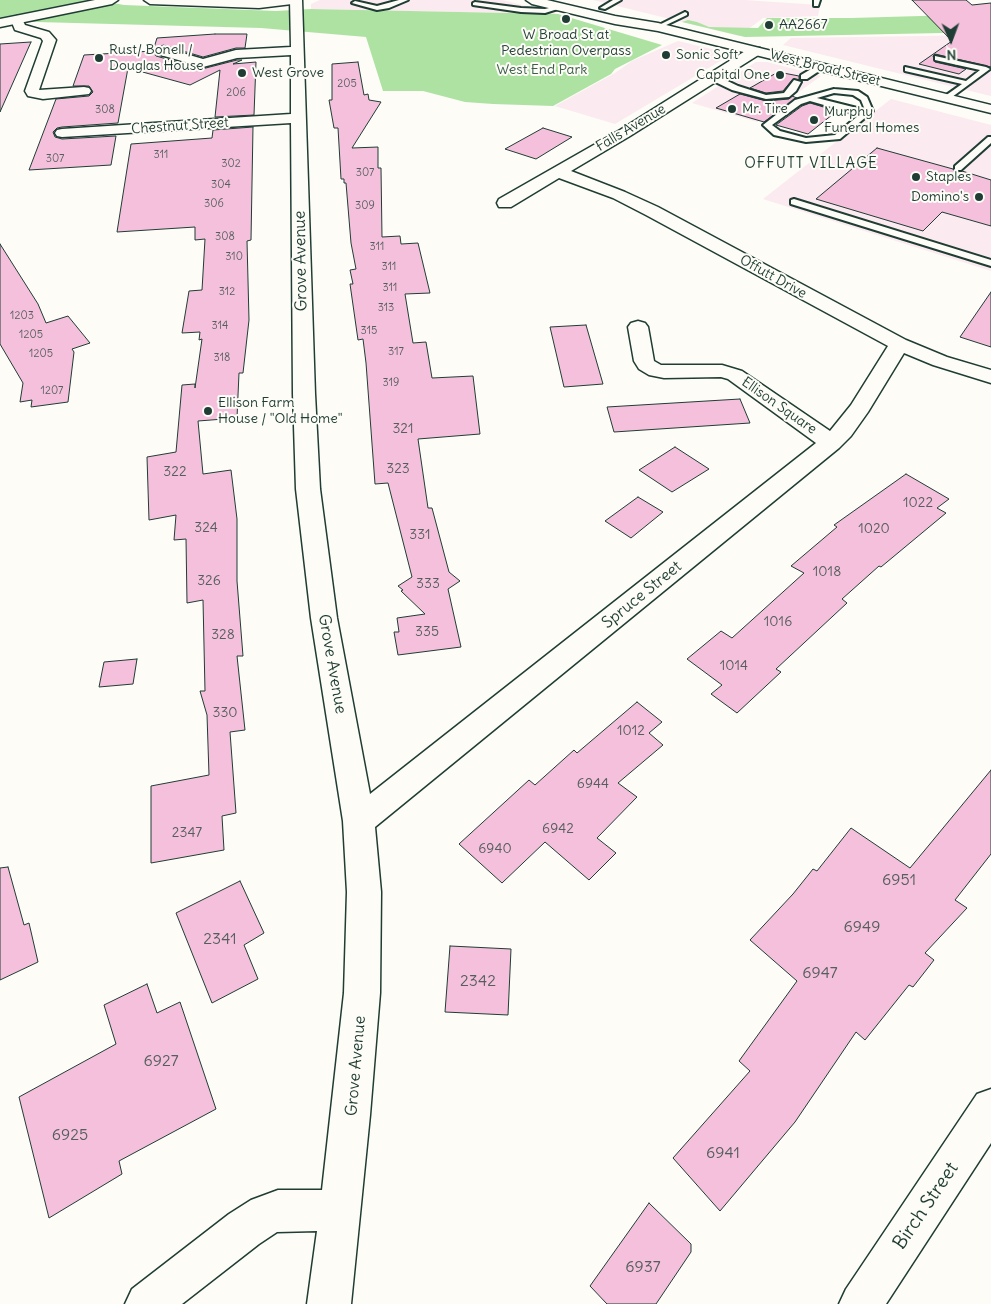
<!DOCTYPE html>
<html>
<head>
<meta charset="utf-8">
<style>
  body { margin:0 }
  #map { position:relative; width:991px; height:1304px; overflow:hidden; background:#fdfcf7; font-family:Delius,sans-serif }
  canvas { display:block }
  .north { position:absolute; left:926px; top:15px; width:50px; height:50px; -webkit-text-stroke:4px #fdfcf7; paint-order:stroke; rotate:178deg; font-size:14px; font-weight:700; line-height:20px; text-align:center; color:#1f3d34 }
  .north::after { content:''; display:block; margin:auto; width:18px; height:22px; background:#1f3d34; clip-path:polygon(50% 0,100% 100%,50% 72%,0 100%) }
</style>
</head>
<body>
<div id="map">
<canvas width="991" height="1304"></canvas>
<div class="north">N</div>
</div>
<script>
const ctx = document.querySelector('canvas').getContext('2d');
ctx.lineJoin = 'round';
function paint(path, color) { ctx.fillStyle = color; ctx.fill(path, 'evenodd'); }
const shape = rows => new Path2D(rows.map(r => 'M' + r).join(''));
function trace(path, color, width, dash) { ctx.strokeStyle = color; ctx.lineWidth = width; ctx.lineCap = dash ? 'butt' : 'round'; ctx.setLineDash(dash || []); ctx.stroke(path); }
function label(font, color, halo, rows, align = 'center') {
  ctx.font = font + ' Delius,sans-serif'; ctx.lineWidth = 4; ctx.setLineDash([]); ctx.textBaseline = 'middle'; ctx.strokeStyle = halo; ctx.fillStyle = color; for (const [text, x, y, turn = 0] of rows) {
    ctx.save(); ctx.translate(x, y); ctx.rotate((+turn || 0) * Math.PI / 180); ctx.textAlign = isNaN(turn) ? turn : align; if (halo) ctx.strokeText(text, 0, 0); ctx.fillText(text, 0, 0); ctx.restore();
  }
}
paint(shape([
  [320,0,502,0,558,14,311,9,311,4],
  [593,0,744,0,820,5,818,16,763,18,739,36],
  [991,35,991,96,783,45,791,38],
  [678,41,732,54,615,124,555,106,615,73,632,61],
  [756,62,767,62,821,76,757,122,692,103],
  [891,99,991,125,991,271,763,199]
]), '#fbeaef');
paint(shape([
  [0,0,96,0,124,5,276,11,311,9,558,14,662,45,615,69,611,74,553,106,493,104,465,102,423,91,383,91,366,37,261,28,0,21],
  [991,14,991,32,745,37,682,22,688,20,697,22,709,27,758,28,767,18,851,18]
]), '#aee2a3');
const building = shape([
  [912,0,966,0,972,5,991,3,991,67,935,54,933,56,935,62,966,69,959,74,919,64,952,41,912,0],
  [215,34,247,34,245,48,236,48,203,57,163,45,154,52,156,56,202,69,237,60,242,60,233,64,256,62,254,115,215,117,220,70,190,85,128,68,118,123,62,127,57,128,53,132,55,137,62,139,116,136,111,165,29,170,56,99,89,96,93,92,89,86,73,86,84,55,153,51,157,38,215,34],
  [31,42,0,112,0,44,31,42],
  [358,62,364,95,368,94,369,100,381,102,352,148,378,147,378,168,381,168,382,237,400,236,401,244,418,243,430,293,405,294,413,343,426,342,432,378,473,376,480,434,418,439,428,508,432,508,449,572,460,581,448,589,461,647,398,655,394,632,399,632,397,618,425,614,401,591,403,590,398,586,412,577,388,483,375,484,366,363,363,339,358,340,350,284,353,284,350,270,356,269,351,243,346,183,344,183,344,179,341,179,338,128,334,128,329,100,332,100,332,64,358,62],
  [778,72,799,76,799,80,793,79,783,91,766,93,750,88,778,72],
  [740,94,766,101,789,99,792,96,797,98,764,122,716,108,740,94],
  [810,103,837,111,808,134,776,125,802,106,810,103],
  [253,127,251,240,247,241,249,320,243,373,239,373,237,418,198,421,203,474,231,470,237,519,237,581,243,656,237,656,245,730,230,732,236,813,222,816,224,850,151,863,151,786,209,775,207,715,200,691,205,691,203,600,187,603,186,539,174,540,176,515,149,520,147,457,176,452,182,385,195,384,195,388,202,339,199,340,200,332,182,333,189,291,202,290,205,239,195,240,195,227,117,232,131,144,212,138,213,130,253,127],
  [543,128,572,137,536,159,505,149,543,128],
  [877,148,953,169,955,172,962,171,991,180,991,226,942,212,923,231,816,199,877,148],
  [0,244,38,304,46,323,68,316,90,343,72,349,74,352,68,402,31,407,32,400,20,402,23,383,0,344,0,244],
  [991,292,991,347,960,337,991,292],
  [586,325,603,384,564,387,550,327,586,325],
  [740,399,750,423,614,432,607,407,740,399],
  [675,447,709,469,672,492,639,470,675,447],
  [906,474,949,499,937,508,946,513,881,567,879,566,842,599,847,603,776,669,781,672,737,713,711,694,722,685,687,659,721,631,732,638,804,573,791,566,837,527,834,525,906,474],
  [638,497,663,512,631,538,605,521,638,497],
  [137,659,133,684,99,687,104,662,137,659],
  [637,702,662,722,649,733,663,745,618,783,637,797,597,838,616,853,589,880,545,842,502,883,459,844,529,780,535,785,574,750,577,753,637,702],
  [991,770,991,854,955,900,967,908,925,953,934,960,913,987,909,985,865,1040,856,1032,795,1122,720,1211,673,1158,750,1071,739,1061,797,981,750,940,793,894,813,869,817,871,851,828,910,868,991,770],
  [8,867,24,925,29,923,38,962,0,980,0,868,8,867],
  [240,881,264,933,244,945,258,979,212,1003,176,913,240,881],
  [450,946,511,949,508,1015,445,1012,450,946],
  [147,984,157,1013,180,1002,216,1109,119,1161,122,1174,49,1218,19,1097,116,1044,104,1005,147,984],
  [649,1203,691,1244,691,1252,656,1304,607,1304,590,1286,649,1203]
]);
paint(building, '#f5c0dc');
trace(building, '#1f3d34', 1);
const service = shape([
  [399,0,408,0,389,8,377,10,352,3,355,1,377,6,399,0],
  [613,0,621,0,605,9,600,8,613,0],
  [814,0,820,0,818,6,814,6,814,0],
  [475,2,521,8,545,9,561,5,564,7,545,13,521,12,473,5,473,3,475,2],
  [685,12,687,13,687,15,660,28,655,27,685,12],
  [935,56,986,67,990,69,948,100,945,100,945,96,962,84,905,71,905,67,966,81,980,70,935,60,935,56],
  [818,65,825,67,807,79,801,79,801,75,818,65],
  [709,75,715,75,738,86,766,95,784,93,794,80,801,82,796,91,789,97,766,99,732,90,709,79,709,75],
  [834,89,858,91,867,97,873,111,840,139,806,142,774,135,763,125,795,100,834,89],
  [834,93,853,95,861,100,865,110,817,98,834,93],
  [810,101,859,115,835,135,806,138,780,131,772,125,801,104,810,101],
  [988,137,991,137,991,143,961,170,955,170,955,166,988,137],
  [794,199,991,260,991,266,791,204,791,200,794,199]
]);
const minor = shape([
  [290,0,302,0,315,394,320,489,337,618,370,794,816,443,728,379,721,377,664,378,649,375,639,369,634,361,628,327,631,323,638,321,645,323,648,327,654,361,661,365,722,365,742,371,830,431,851,405,888,346,646,215,613,198,559,178,511,207,499,207,497,203,499,199,620,130,750,48,760,48,761,51,760,54,630,136,571,171,625,192,658,207,906,340,947,357,991,370,991,383,933,365,904,353,868,412,851,436,839,448,375,827,381,892,380,993,370,1115,351,1304,307,1304,317,1231,277,1232,259,1244,182,1304,125,1304,132,1289,229,1214,251,1200,278,1190,322,1190,344,993,347,892,343,821,311,618,296,489,293,394,291,123,62,137,57,136,55,133,57,130,62,129,291,114,291,55,237,58,203,67,157,54,156,51,162,47,203,59,236,50,291,47,290,0],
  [17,16,21,17,25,25,49,32,56,40,39,90,84,87,89,88,91,91,89,94,43,99,28,96,25,91,43,41,41,38,15,30,11,20,17,16],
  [991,1089,991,1143,886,1304,839,1304,846,1289,977,1094,991,1089]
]);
const secondary = shape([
  [95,0,118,0,112,4,0,27,0,19,95,0],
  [144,0,298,0,292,4,259,8,150,4,144,0]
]);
const primary = shape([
  [526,0,547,0,615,16,658,23,991,105,991,113,658,31,615,24,532,4,526,0]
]);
trace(service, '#1f3d34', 4);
trace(minor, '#1f3d34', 3);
trace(secondary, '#1f3d34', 3);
trace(primary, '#1f3d34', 3);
paint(service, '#fdfcf7');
paint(minor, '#fdfcf7');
paint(secondary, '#fdfcf7');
paint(primary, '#fdfcf7');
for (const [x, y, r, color] of [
  [566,19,5,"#1f3d34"],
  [769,25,5,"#1f3d34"],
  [666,55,5,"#1f3d34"],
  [99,58,5,"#1f3d34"],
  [242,73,5,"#1f3d34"],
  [780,75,5,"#1f3d34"],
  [732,109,5,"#1f3d34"],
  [814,120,5,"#1f3d34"],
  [916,177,5,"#1f3d34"],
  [979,197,5,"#1f3d34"],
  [208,411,5,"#1f3d34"]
]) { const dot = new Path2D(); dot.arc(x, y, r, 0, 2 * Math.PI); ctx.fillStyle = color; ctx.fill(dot); trace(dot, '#fdfcf7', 2); }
label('11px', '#545e5e', null, [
  ["205",347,84],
  ["206",236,93],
  ["308",105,110],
  ["311",161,155],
  ["307",55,159],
  ["302",231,164],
  ["307",365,173],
  ["304",221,185],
  ["306",214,204],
  ["309",365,206],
  ["308",225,237],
  ["311",377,247],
  ["310",234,257],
  ["311",389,267],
  ["311",390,288],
  ["312",227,292],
  ["313",386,308],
  ["1203",22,316],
  ["314",220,326],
  ["315",369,331],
  ["1205",31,335],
  ["317",396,352],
  ["1205",41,354],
  ["318",222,358],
  ["319",391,383],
  ["1207",52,391]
]);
label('14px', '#1f3d34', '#fdfcf7', [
  ["AA2667",779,25],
  ["W Broad St at",566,35,"center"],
  ["Pedestrian Overpass",566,51,"center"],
  ["Rust/ Bonell /",109,50],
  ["Douglas House",109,66],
  ["Sonic Soft",676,55],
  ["West Grove",252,73],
  ["Capital One",770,75,"right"],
  ["Mr. Tire",742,109],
  ["Murphy",824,112],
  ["Funeral Homes",824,128],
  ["Staples",926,177],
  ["Domino's",969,197,"right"],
  ["Ellison Farm",218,403],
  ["House / \"Old Home\"",218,419]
], 'left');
label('14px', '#1f3d34', '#fdfcf7', [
  ["West Broad Street",825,68,14],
  ["Chestnut Street",180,126,-4],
  ["Falls Avenue",631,128,-31],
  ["Offutt Drive",773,277,29],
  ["Ellison Square",779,406,35]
]);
label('14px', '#3c5e4a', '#fdfcf7', [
  ["West End Park",542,70]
]);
label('14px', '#545e5e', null, [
  ["321",403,429],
  ["323",398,469],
  ["322",175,472],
  ["1022",918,503],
  ["324",206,528],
  ["1020",874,529],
  ["331",420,535],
  ["1018",827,572],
  ["326",209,581],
  ["333",428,584],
  ["1016",778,622],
  ["335",427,632],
  ["328",223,635],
  ["1014",734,666],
  ["330",225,713],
  ["1012",631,731],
  ["6944",593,784],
  ["6942",558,829],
  ["2347",187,833],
  ["6940",495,849]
]);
ctx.letterSpacing = '1px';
label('15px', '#1f3d34', '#fdfcf7', [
  ["OFFUTT VILLAGE",811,164]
]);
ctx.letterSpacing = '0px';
label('16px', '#1f3d34', '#fdfcf7', [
  ["Grove Avenue",301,261,-91],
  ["Spruce Street",642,595,-39],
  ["Grove Avenue",332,664,80],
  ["Grove Avenue",356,1066,-85]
]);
label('16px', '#545e5e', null, [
  ["6951",899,880],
  ["6949",862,927],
  ["2341",220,939],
  ["6947",820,973],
  ["2342",478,981],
  ["6927",161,1061],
  ["6925",70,1135],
  ["6941",723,1153],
  ["6937",643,1267]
]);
label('19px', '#1f3d34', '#fdfcf7', [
  ["Birch Street",926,1206,-56]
]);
</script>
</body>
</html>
